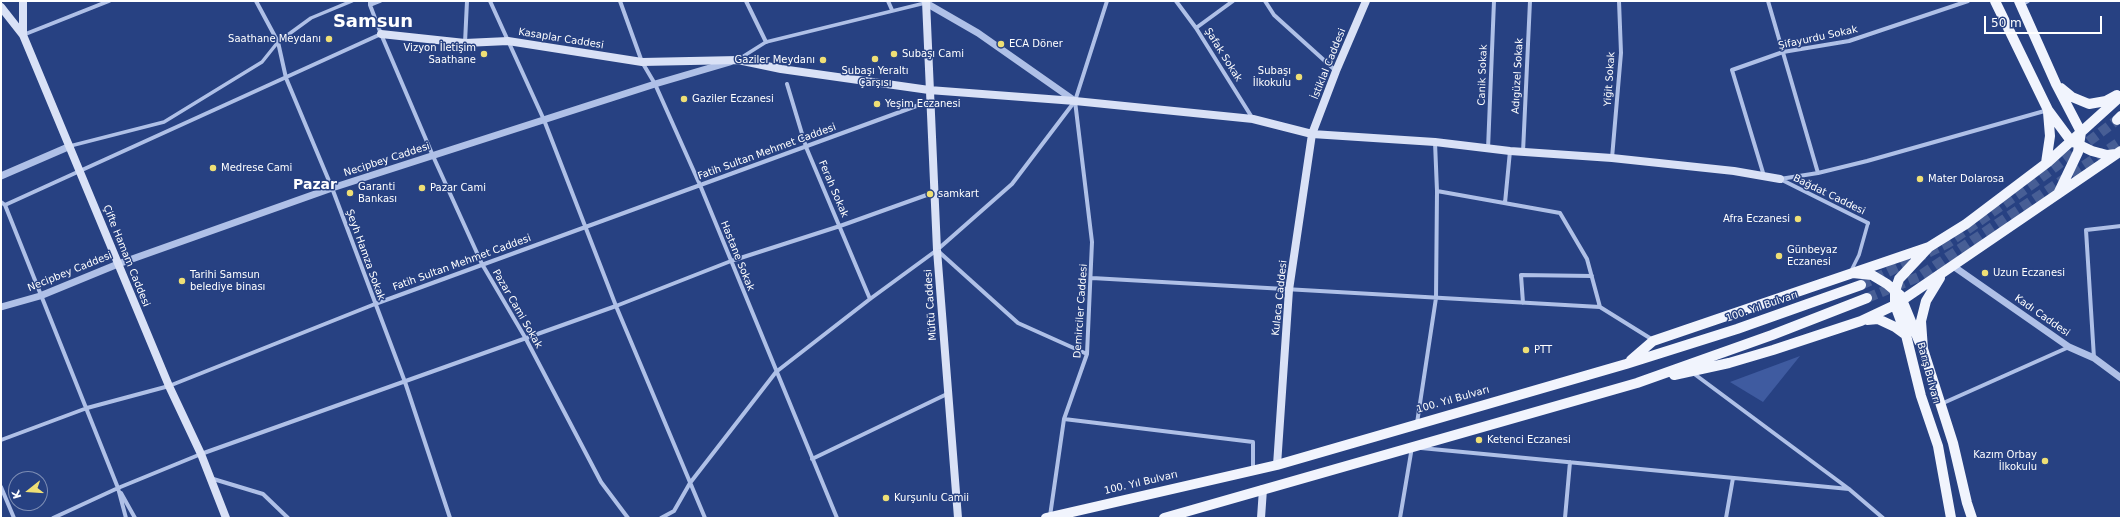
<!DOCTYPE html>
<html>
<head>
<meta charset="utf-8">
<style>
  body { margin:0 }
  #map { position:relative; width:2122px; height:519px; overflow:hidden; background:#274182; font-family:"DejaVu Sans",sans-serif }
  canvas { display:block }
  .frame { position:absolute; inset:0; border:2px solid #fff; pointer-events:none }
  .north { position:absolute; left:8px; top:471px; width:40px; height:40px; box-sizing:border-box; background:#274182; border:1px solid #7d8db4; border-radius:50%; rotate:253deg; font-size:11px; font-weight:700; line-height:16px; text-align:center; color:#fff }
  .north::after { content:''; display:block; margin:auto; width:14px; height:18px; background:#efdf75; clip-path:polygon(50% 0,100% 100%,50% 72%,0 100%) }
  .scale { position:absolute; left:1984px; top:16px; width:118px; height:18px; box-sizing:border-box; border:2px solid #fff; border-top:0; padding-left:5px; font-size:12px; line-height:14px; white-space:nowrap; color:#fff; -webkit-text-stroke:3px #274182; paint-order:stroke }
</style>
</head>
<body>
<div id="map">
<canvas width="2122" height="519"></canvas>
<div class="frame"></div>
<div class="north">K</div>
<div class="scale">50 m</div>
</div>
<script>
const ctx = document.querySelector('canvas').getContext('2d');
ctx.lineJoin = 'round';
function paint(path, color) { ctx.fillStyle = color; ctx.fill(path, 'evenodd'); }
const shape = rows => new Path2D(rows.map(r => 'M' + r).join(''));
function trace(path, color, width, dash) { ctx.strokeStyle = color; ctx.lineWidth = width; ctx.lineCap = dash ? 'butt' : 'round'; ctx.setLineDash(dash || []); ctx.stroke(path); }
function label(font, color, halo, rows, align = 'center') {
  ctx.font = font + ' "DejaVu Sans",sans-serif'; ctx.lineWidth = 3; ctx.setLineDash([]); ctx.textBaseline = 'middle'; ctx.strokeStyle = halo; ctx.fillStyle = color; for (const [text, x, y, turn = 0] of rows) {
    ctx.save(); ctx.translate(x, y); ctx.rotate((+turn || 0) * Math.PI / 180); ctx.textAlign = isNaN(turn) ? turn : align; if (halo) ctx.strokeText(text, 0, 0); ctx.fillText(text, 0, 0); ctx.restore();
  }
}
paint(shape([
  [1800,356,1763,402,1730,382]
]), '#3f5ba0');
trace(shape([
  [1861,285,1948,243,2034,183,2117,120],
  [1867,298,1918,277,2121,141]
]), '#475e95', 10, [10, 5]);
trace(shape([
  [739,59,766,42,925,3],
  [70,146,164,122,262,62,278,42,311,18,352,1],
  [1851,271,1859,255,1868,223]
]), '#afc0e7', 3.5);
trace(shape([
  [256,1,278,42,286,78,332,188,405,382,450,518],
  [370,1,370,5,381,34,433,156,482,264,526,339,601,482,628,518],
  [490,1,544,120,616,306,705,518],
  [620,1,642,62,655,84,700,185,837,518],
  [746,1,766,42],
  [888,1,892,10],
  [1176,1,1196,28,1253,119],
  [1265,1,1274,15,1336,71],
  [1768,1,1818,173],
  [370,5,380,1],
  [2021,5,2028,1],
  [1196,28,1233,1],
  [23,35,109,1],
  [465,43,467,1],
  [787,84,806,147,870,299],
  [1488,149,1494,1],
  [1523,152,1530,1],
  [1612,158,1621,53,1619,1],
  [1764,176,1732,70,1783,52,1849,41,1968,1],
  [1780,179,1818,173,1867,161,2048,110],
  [1780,179,1868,223],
  [1437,191,1560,213,1587,259,1600,307],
  [1,202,5,205,118,488,126,518],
  [1505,203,1510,151],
  [5,205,381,34],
  [938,251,1018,323,1087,354],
  [1092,278,1600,307,1653,340],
  [1523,303,1521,275,1592,276],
  [2094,358,2086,230,2121,226],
  [1693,373,1849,489,1883,518],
  [1941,404,2069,347],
  [1064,419,1253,442,1253,469],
  [1417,423,1436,298,1437,191,1435,142],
  [1,440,87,408,169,386,375,304,930,101],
  [1421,448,1849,489],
  [812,459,947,394],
  [210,478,263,494,288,518],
  [1,487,14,518],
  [121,493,135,518],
  [1050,516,1064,419,1087,354,1092,242,1075,101],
  [53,518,118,488,201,454,616,306,731,261,840,226,935,192],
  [661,518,674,511,690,483,776,372,870,299,937,250,1012,184,1075,101,1107,1],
  [1400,518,1412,447],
  [1565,518,1570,462],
  [1726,518,1733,478]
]), '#afc0e7', 4);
trace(shape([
  [926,3,978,33,1075,101],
  [1,176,68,147],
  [1953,266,2069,347,2094,358,2121,378],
  [1,307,40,296,118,264,332,188,655,84,730,62]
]), '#afc0e7', 7);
trace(shape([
  [23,1,23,35],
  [926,1,937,250,958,518],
  [1,7,23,35,169,386,201,454,226,518],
  [381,34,465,43,508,41,642,62,738,60,781,69,929,90,1075,101,1253,119,1312,134,1435,142,1510,151,1612,158,1734,171,1780,179],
  [1277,465,1289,290,1312,134,1336,71,1366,1],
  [1261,518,1263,489]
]), '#d9e1f6', 8);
trace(shape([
  [1995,1,2048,110,2071,141,2092,151,2107,155,2116,154],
  [2019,1,2056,84,2081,132,2078,152,2058,194],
  [2061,88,2072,97,2089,104,2106,101,2117,95],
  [2117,120,2121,116],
  [2046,163,2050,136,2048,112],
  [1928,248,1899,279,1895,291,1895,305,1906,335,1921,396,1938,446,1951,518],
  [1853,273,1872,275,1887,284,1900,295,1919,341],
  [1940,278,1926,301,1921,321,1923,349,1953,443,1967,503,1972,518],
  [1867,320,1878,319,1895,327,1906,335],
  [1631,360,1653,341,1929,247,1966,224,2048,162,2121,96],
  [1674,375,1729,363,1773,350,1861,321,1895,305,2121,151],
  [1046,518,1277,465,1626,364,1737,329,1861,285],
  [1164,518,1637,383,1772,335,1867,298]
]), '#f1f4fd', 10);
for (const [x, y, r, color] of [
  [329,39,4,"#efdf75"],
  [1001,44,4,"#efdf75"],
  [484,54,4,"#efdf75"],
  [894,54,4,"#efdf75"],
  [875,59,4,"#efdf75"],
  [823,60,4,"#efdf75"],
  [1299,77,4,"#efdf75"],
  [684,99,4,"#efdf75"],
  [877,104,4,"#efdf75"],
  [213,168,4,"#efdf75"],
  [1920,179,4,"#efdf75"],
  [422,188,4,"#efdf75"],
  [350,193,4,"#efdf75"],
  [930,194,4,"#efdf75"],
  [1798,219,4,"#efdf75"],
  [1779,256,4,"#efdf75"],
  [1985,273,4,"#efdf75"],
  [182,281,4,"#efdf75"],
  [1526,350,4,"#efdf75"],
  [1479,440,4,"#efdf75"],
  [2045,461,4,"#efdf75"],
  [886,498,4,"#efdf75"]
]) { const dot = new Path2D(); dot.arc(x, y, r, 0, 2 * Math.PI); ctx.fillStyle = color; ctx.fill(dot); trace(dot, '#274182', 1.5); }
label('10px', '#fff', '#274182', [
  ["Şifayurdu Sokak",1818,38,-12],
  ["Kasaplar Caddesi",561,39,9],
  ["Şafak Sokak",1223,55,58],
  ["İstiklal Caddesi",1329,64,-68],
  ["Canik Sokak",1483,75,-88],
  ["Adıgüzel Sokak",1518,76,-87],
  ["Yiğit Sokak",1610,79,-86],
  ["Fatih Sultan Mehmet Caddesi",767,152,-20],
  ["Necipbey Caddesi",387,160,-18],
  ["Ferah Sokak",833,189,67],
  ["Bağdat Caddesi",1829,195,26],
  ["Şeyh Hamza Sokak",365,255,70],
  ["Çifte Hamam Caddesi",126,256,68],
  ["Hastane Sokak",737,256,68],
  ["Fatih Sultan Mehmet Caddesi",462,263,-20],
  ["Necipbey Caddesi",70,272,-22],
  ["Kulaca Caddesi",1280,298,-84],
  ["Müftü Caddesi",931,305,-94],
  ["100. Yıl Bulvarı",1762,307,-19],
  ["Pazar Cami Sokak",517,309,60],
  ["Demirciler Caddesi",1081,311,-86],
  ["Kadı Caddesi",2042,316,35],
  ["Barış Bulvarı",1928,373,75],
  ["100. Yıl Bulvarı",1453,400,-16],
  ["100. Yıl Bulvarı",1141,483,-13]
]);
label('10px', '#fff', '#274182', [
  ["Saathane Meydanı",321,39,"right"],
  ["ECA Döner",1009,44],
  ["Vizyon İletişim",476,48,"right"],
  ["Saathane",476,60,"right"],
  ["Subaşı Cami",902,54],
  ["Gaziler Meydanı",815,60,"right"],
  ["Subaşı Yeraltı",875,71,"center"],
  ["Çarşısı",875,83,"center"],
  ["Subaşı",1291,71,"right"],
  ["İlkokulu",1291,83,"right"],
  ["Gaziler Eczanesi",692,99],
  ["Yeşim Eczanesi",885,104],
  ["Medrese Cami",221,168],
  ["Mater Dolarosa",1928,179],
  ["Garanti",358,187],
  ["Bankası",358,199],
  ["Pazar Cami",430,188],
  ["samkart",938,194],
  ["Afra Eczanesi",1790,219,"right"],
  ["Günbeyaz",1787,250],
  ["Eczanesi",1787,262],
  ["Uzun Eczanesi",1993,273],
  ["Tarihi Samsun",190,275],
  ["belediye binası",190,287],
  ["PTT",1534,350],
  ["Ketenci Eczanesi",1487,440],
  ["Kazım Orbay",2037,455,"right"],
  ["İlkokulu",2037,467,"right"],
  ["Kurşunlu Camii",894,498]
], 'left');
label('bold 14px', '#fff', '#274182', [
  ["Pazar",315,185]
]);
label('bold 18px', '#fff', '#274182', [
  ["Samsun",373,22]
]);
</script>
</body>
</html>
